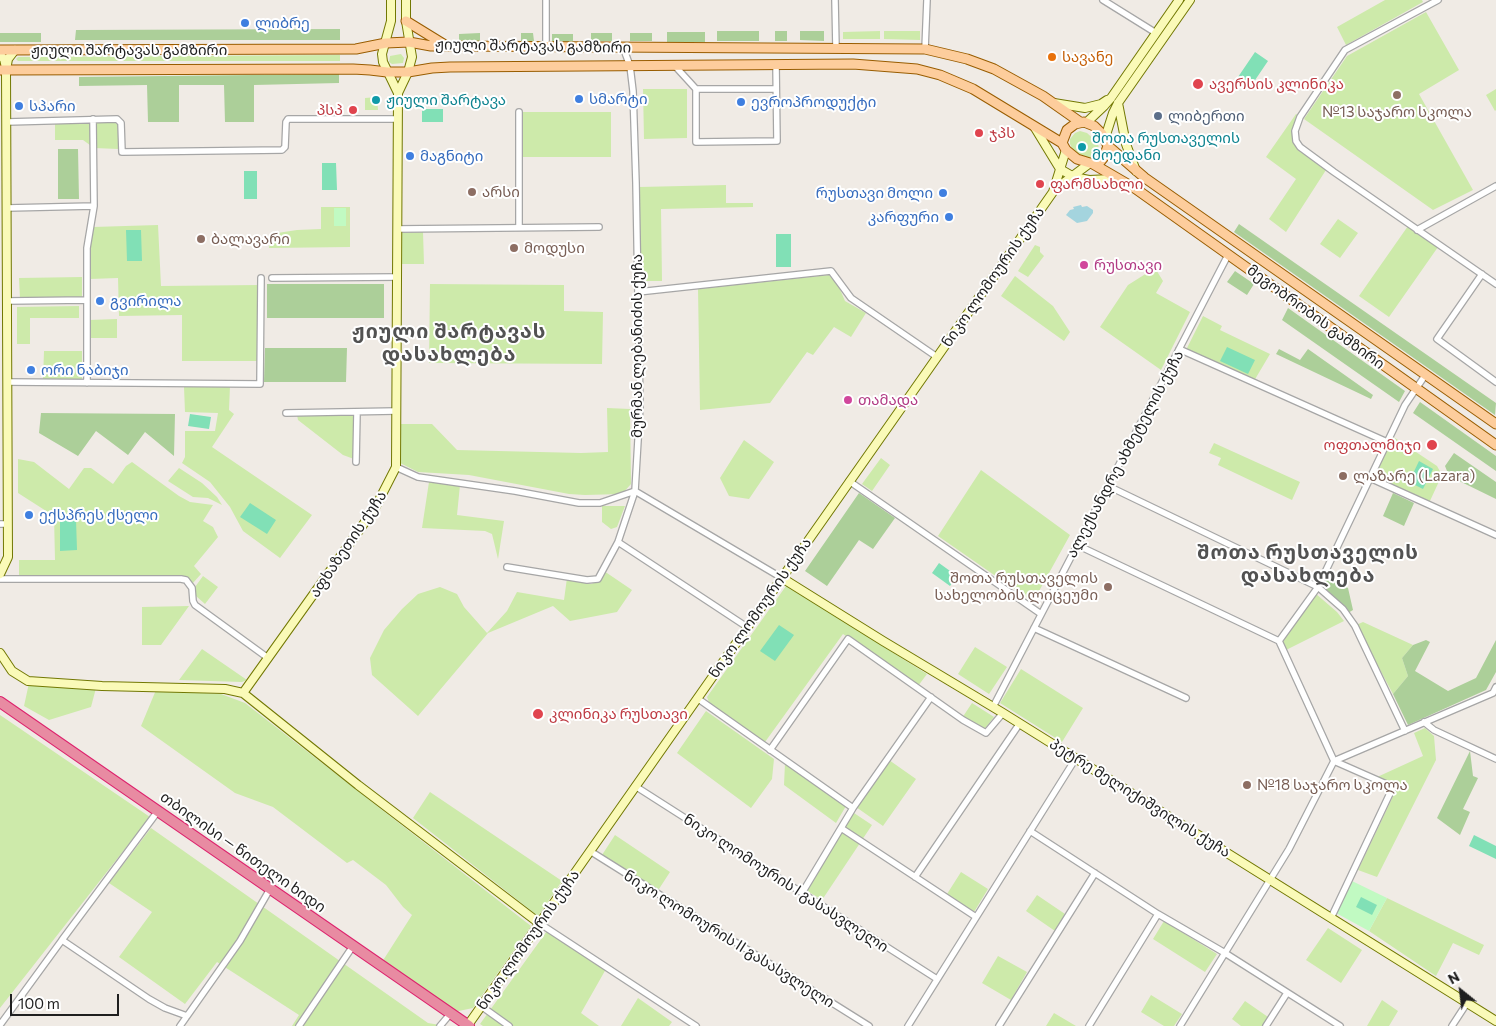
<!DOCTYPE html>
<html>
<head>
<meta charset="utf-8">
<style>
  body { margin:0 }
  #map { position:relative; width:1496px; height:1026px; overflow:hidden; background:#f0ebe5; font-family:Commissioner,sans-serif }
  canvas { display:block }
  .north { position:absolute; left:1436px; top:966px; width:50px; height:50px; -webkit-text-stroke:4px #fff; paint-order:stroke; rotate:331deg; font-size:14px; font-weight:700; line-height:20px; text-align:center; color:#1f1f1f }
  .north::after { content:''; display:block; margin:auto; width:18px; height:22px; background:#1f1f1f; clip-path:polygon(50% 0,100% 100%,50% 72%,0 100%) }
  .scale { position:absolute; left:10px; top:994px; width:109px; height:22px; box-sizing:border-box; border:2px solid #1f1f1f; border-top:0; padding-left:6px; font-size:15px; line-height:18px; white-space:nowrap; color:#1f1f1f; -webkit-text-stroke:4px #fff; paint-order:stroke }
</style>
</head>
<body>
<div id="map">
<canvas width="1496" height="1026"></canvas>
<div class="north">N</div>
<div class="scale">100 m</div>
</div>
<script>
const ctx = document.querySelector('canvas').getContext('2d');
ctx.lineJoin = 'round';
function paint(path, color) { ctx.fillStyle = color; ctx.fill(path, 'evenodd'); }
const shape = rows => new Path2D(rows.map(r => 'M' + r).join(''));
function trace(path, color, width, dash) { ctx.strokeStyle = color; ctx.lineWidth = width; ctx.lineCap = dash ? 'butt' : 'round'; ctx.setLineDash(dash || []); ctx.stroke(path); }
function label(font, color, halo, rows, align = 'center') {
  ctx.font = font + ' Commissioner,"Noto Sans Georgian",sans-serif'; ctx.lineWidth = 4; ctx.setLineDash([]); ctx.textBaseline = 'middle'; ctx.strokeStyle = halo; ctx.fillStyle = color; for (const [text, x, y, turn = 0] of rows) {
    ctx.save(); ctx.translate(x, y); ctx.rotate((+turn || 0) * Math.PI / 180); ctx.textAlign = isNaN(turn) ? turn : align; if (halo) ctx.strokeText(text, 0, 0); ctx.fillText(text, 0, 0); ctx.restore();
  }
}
paint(shape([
  [1385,0,1422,0,1423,2,1346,45,1337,27],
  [1426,12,1459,70,1419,94,1473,190,1433,210,1304,119,1347,56],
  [880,31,880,39,843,39,843,32],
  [884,31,920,31,920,40,884,39],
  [401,54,404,58,403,63,392,64,389,62,390,56],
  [340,55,340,61,18,61,16,59,18,57],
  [643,89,687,89,687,138,644,139],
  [1496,89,1496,110,1495,111,1486,95],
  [377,97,378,110,365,110,365,98],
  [520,112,611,112,611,157,520,157],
  [1296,114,1299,116,1292,133,1295,145,1300,151,1326,170,1286,232,1269,219,1296,179,1266,157],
  [113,121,118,125,118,149,94,148,83,140,55,140,55,123],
  [1080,131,1087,133,1098,143,1099,150,1096,157,1088,159,1081,157,1073,150,1070,144,1070,139,1075,133],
  [726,185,726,203,753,203,753,207,661,209,662,281,640,281,639,187],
  [321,207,350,207,350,247,269,248,271,234,297,230,321,229],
  [1338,219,1358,233,1340,258,1320,244],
  [158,225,161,286,259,285,258,361,182,361,182,315,119,316,118,278,90,279,89,247,93,227],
  [1408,226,1438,247,1389,317,1359,296],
  [423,232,424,264,402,264,402,233],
  [1035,245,1040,247,1040,252,1044,256,1028,277,1018,271],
  [1155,268,1163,281,1156,293,1190,312,1161,370,1100,327,1128,285],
  [829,275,839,287,845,301,866,313,851,337,834,327,813,355,807,352,770,403,700,410,698,289],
  [1015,276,1053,306,1070,332,1064,341,1001,296],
  [82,277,82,298,20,299,19,278],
  [430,284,564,285,564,311,603,312,602,364,429,363],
  [79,306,79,318,30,318,30,344,17,344,17,307],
  [1203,316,1222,326,1220,330,1270,354,1254,381,1186,350],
  [117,319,117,338,89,338,89,320],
  [44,351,82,351,82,380,43,380],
  [230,386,229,410,234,414,212,447,312,515,280,558,243,531,230,507,210,482,182,463,185,457,185,431,215,431,218,413,185,412,184,387],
  [607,408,630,409,631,484,622,494,585,495,569,494,469,475,418,472,400,463,400,424,432,424,457,450,581,453,608,452],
  [354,414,354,459,343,455,298,420,297,415],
  [1392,436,1437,466,1442,475,1429,503,1373,478],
  [744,440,774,462,749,499,729,496,720,478],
  [1214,443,1300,482,1292,500,1218,465,1221,458,1209,453],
  [881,458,890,465,872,491,862,484],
  [18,459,34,462,69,489,84,468,91,468,113,484,126,466,132,462,179,496,190,502,213,505,203,521,213,527,218,537,194,566,201,574,193,583,182,577,19,577,19,560,55,560,54,516,18,493],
  [179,468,202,483,217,497,222,505,208,498,193,497,168,481],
  [981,470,1070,535,1033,602,938,536],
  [429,482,460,485,457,515,504,521,498,559,492,534,485,531,422,528],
  [602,506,625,506,617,527,611,529,602,522],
  [604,571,632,590,617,612,570,621,553,606,488,633,418,716,372,675,370,658,384,630,402,609,418,594,440,587,457,594,464,607,487,633,507,611,517,592,564,600,567,578,591,584,596,582],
  [203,576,218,587,205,604,196,596,195,587],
  [786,586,927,674,918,686,843,634,765,742,710,705,707,697],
  [1315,593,1337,612,1344,621,1286,650,1282,640],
  [189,606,161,645,142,645,142,607],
  [1363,622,1413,645,1402,658,1408,676,1393,694,1356,625],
  [975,647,1007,667,989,694,958,674],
  [202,649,247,680,242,682,179,680],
  [1021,669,1083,708,1062,742,1000,703],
  [29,683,96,688,91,707,49,720,24,706],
  [156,690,221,694,245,703,531,926,473,1008,454,1012,382,962,412,915,403,907,386,885,353,860,347,863,273,807,235,793,141,726],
  [972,703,994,717,983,731,962,718],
  [706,711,774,759,772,779,751,808,677,753],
  [0,715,150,817,0,1008],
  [1425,728,1434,736,1436,760,1377,877,1358,870,1397,788,1375,778,1423,756,1414,733],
  [889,760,916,779,883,826,856,807],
  [785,763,846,806,836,823,784,785],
  [430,792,562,881,538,916,413,818],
  [854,813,872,825,822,900,804,889],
  [151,828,428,1023,446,1026,292,1026,299,1015,217,962,185,1004,119,957,152,912,109,883],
  [615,835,670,872,657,892,602,855],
  [961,872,988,889,974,912,947,894],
  [1037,895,1065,914,1055,931,1026,911],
  [1387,898,1484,945,1479,955,1453,943,1436,976,1369,931],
  [1164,921,1217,954,1205,972,1153,939],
  [1328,928,1362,950,1341,983,1306,960],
  [547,931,606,969,581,1013,599,1026,483,1026,480,1024],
  [998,956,1027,972,1011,1000,982,983],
  [1151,995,1182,1014,1174,1026,1164,1026,1141,1012],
  [638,998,672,1022,669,1026,621,1026],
  [1382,1000,1398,1011,1389,1026,1367,1026],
  [1245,1001,1268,1017,1262,1026,1241,1026,1232,1019],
  [1054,1013,1076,1026,1046,1026]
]), '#cdeaaa');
paint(shape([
  [340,29,340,40,75,40,76,30],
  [717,31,759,31,759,41,717,41],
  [775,31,787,31,787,41,775,41],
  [800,31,824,31,824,41,800,40],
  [667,32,705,32,705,42,667,42],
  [0,33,41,33,41,42,0,42],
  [480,33,480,41,459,42,459,34],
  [521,33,533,33,534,41,521,41],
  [591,33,612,33,612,41,591,41],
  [630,33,652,33,652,41,630,41],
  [552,34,573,34,573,42,552,42],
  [339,74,339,83,254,85,254,122,225,122,224,85,179,85,179,122,148,122,147,85,79,86,79,77],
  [58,149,78,149,79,199,58,199],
  [1239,224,1496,403,1495,415,1234,232],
  [1235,271,1254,284,1247,295,1227,282],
  [267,284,384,284,384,318,267,318],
  [1288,308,1405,391,1399,402,1282,320],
  [265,348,347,348,346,382,264,382],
  [1279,349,1300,360,1308,349,1373,395,1371,399,1276,354],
  [1420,402,1496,456,1496,471,1413,413],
  [41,413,175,414,174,456,145,432,128,455,96,431,78,456,39,433],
  [1454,453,1496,482,1496,499,1449,476,1445,466],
  [859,493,895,518,873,549,859,540,827,586,805,571],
  [1393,493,1414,503,1404,526,1383,516],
  [1327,576,1348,588,1353,610,1348,613,1321,587],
  [1426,640,1430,642,1415,671,1448,691,1476,678,1496,640,1496,672,1486,690,1408,725,1393,694,1408,676,1402,658,1413,645],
  [1470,751,1473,776,1478,778,1463,809,1470,812,1460,835,1437,818]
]), '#accf99');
paint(shape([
  [334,208,346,208,346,226,334,226],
  [1352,881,1387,898,1369,931,1336,913]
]), '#c1fac2');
paint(shape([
  [1255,52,1268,61,1249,89,1236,80],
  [422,109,443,109,443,122,422,122],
  [322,163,336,163,337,190,322,190],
  [244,171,257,171,257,199,244,199],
  [126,230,141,230,142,261,127,261],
  [776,234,791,234,791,267,776,267],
  [1227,347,1255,360,1248,374,1220,361],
  [190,414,211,417,209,429,188,426],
  [1419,461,1433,469,1423,489,1409,482],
  [250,503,276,520,267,534,240,517],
  [60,519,76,519,77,550,60,551],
  [939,563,957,576,950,586,932,573],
  [779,625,794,635,775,661,760,651],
  [1474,835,1496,846,1496,859,1469,846],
  [1361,897,1377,905,1372,915,1356,907]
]), '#81e0b6');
paint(shape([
  [1081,205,1082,207,1087,206,1093,210,1093,213,1087,221,1077,223,1066,215,1070,210,1074,209,1073,207]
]), '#a4d4de');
const street = shape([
  [835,0,836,48],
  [1103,0,1156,33],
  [1438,0,1345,50,1300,117,1295,131,1296,141,1300,147,1334,172,1496,284],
  [546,47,546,0],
  [925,49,927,0],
  [675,66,696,89,776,89],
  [696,89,696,142,777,141,776,65],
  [7,122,117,119,121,123,122,152,282,150,285,147,286,122,288,119,398,119],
  [7,208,94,206],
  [519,228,519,112],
  [397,229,599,227],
  [1417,230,1496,186],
  [1482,274,1437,339,1496,382],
  [272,278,397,277],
  [638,292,831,271,851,298,937,357],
  [7,301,87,300],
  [1179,349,1387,442],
  [8,382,260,384,261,278],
  [87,383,87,248,94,206,93,119],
  [286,413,396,411],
  [356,462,357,412],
  [396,467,418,477,515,491,579,503,600,503,635,491],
  [1370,478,1496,535],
  [849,481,1041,614],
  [1108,486,1318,587,1343,609,1355,626,1405,731],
  [635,491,782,578],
  [0,524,8,524],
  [618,542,747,627],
  [1077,545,1279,641],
  [507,567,587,580,598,579,618,542,635,491,640,406,636,183,633,91,630,66,623,47],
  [0,579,181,579,186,580,192,588,193,601,195,605,268,658],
  [1034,628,1186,698],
  [1279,641,1334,761,1393,787,1331,918],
  [1279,641,1318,587,1405,405,1426,374],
  [697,698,853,808],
  [993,707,1228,255],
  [1424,722,1434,730,1496,759],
  [770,750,848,639,963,720,986,733,1003,713],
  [635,786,937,979],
  [841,828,976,917],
  [1030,831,1158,914,1225,953,1340,1026],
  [590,851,869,1026],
  [915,877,1020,723],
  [802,893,853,808,931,697],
  [539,923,696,1026],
  [62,940,158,811],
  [481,1006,509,1026],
  [0,1025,62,940,149,999,165,1008,187,1016],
  [180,1026,240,941,270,889],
  [299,1026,353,946],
  [440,1026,451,1013],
  [908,1026,1076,758],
  [999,1026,1095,873],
  [1089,1026,1158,914],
  [1180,1026,1289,849,1334,761,1493,693,1496,687],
  [1266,1026,1287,993],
  [1452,1026,1467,1003]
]);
const secondary = shape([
  [391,0,391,21,382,54,383,62,398,93],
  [0,55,4,59,6,68],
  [1054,103,1085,108,1101,104,1107,100],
  [1118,103,1126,144,1136,171],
  [1086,123,1104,106,1111,98,1179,0],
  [1035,128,1060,169,1074,177,1089,180,1111,179,1118,182],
  [1105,138,1113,113,1118,103,1190,0],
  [1054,190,1090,163],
  [0,574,8,557,6,70,8,59,15,50],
  [782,578,883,641,1003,713,1496,1021],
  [0,653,12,671,28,681,102,686,225,689,243,693,358,785,539,923],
  [243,693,375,508,396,467,398,93,408,72,412,57,406,21,406,0],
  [468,1025,1053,192,1066,150]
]);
const primary = shape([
  [406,21,445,45],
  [0,50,356,49,386,43,409,42,431,46,452,46,925,49,967,59,994,69,1043,96,1080,122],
  [0,70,353,69,370,70,387,72,408,72,432,68,450,67,853,64,917,69,940,75,973,89,1062,143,1066,150,1077,159,1093,164,1136,189,1496,445],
  [1062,143,1067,130,1075,124,1084,122,1094,126,1102,134,1108,146,1145,178,1496,424],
  [1093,164,1100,162,1104,157,1108,146]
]);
const highway = shape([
  [0,702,469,1026]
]);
trace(street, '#a6a6a6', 8);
trace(secondary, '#727803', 10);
trace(primary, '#995d00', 11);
trace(highway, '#dd226d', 12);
trace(street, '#fff', 5.5);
trace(secondary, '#fafab8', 8);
trace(primary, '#fdcd9c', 9);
trace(highway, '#e88ba2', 10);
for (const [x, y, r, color] of [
  [245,23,5,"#3f7fe0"],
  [1052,57,5,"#e8710a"],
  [1198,84,6,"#e0444e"],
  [1397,95,5,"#8d6e63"],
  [579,99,5,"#3f7fe0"],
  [376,100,5,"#0f9aa8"],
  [741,102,5,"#3f7fe0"],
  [19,106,5,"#3f7fe0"],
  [353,110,5,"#e0444e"],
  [1158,116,5,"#5c6f8a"],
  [979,133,5,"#e0444e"],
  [1082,147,5,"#0f9aa8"],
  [410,156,5,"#3f7fe0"],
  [1040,184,5,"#e0444e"],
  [472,192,5,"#8d6e63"],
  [943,193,5,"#3f7fe0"],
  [949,217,5,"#3f7fe0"],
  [201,239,5,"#8d6e63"],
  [514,248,5,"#8d6e63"],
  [1084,265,5,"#d1479c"],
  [100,301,5,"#3f7fe0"],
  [31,370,5,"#3f7fe0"],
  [848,400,5,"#d1479c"],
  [1432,445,6,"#e0444e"],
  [1343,476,5,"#8d6e63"],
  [29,515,5,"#3f7fe0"],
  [1108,587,5,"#8d6e63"],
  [538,714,6,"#e0444e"],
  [1247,785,5,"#8d6e63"]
]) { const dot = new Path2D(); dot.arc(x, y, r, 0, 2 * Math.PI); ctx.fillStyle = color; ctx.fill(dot); trace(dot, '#fff', 2); }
label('15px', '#366cbe', '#fff', [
  ["ლიბრე",255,23],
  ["სმარტი",589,99],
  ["ევროპროდუქტი",751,102],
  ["სპარი",29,106],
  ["მაგნიტი",420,156],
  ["რუსთავი მოლი",933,193,"right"],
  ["კარფური",939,217,"right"],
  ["გვირილა",110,301],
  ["ორი ნაბიჯი",41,370],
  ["ექსპრეს ქსელი",39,515]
], 'left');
label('15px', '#1f1f1f', '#fff', [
  ["ჟიული შარტავას გამზირი",533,46,1],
  ["ჟიული შარტავას გამზირი",129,50],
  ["ნიკო ლომოურის ქუჩა",993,277,-55],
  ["მეგობრობის გამზირი",1316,317,36],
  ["მურმან ლებანიძის ქუჩა",637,346,-90],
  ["ალექსანდრე ახმეტელის ქუჩა",1125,454,-62],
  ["აფხაზეთის ქუჩა",348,544,-56],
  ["ნიკო ლომოურის ქუჩა",760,608,-55],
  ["პეტრე მელიქიშვილის ქუჩა",1140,798,32],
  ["თბილისი — წითელი ხიდი",243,852,35],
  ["ნიკო ლომოურის I გასასვლელი",786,883,33],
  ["ნიკო ლომოურის II გასასვლელი",729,939,32],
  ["ნიკო ლომოურის ქუჩა",528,940,-55]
]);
label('15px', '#c56008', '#fff', [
  ["სავანე",1062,57]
], 'left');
label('15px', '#be3a42', '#fff', [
  ["ავერსის კლინიკა",1209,84],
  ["პსპ",343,110,"right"],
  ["ჯპს",989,133],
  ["ფარმსახლი",1050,184],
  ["ოფთალმიჯი",1421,445,"right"],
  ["კლინიკა რუსთავი",549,714]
], 'left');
label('15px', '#0d838f', '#fff', [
  ["ჟიული შარტავა",386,100],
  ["შოთა რუსთაველის",1092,138],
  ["მოედანი",1092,155]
], 'left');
label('15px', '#785e54', '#fff', [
  ["№13 საჯარო სკოლა",1397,112,"center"],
  ["არსი",482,192],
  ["ბალავარი",211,239],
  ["მოდუსი",524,248],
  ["ლაზარე (Lazara)",1353,476],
  ["შოთა რუსთაველის",1098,578,"right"],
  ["სახელობის ლიცეუმი",1098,595,"right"],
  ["№18 საჯარო სკოლა",1257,785]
], 'left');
label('15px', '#4e5e75', '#fff', [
  ["ლიბერთი",1168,116]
], 'left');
label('15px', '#b23c85', '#fff', [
  ["რუსთავი",1094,265],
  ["თამადა",858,400]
], 'left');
ctx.letterSpacing = '1px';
label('bold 20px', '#525252', '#fff', [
  ["ჟიული შარტავას",449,331],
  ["დასახლება",449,354],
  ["შოთა რუსთაველის",1308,552],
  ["დასახლება",1308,575]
]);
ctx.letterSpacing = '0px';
</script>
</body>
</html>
